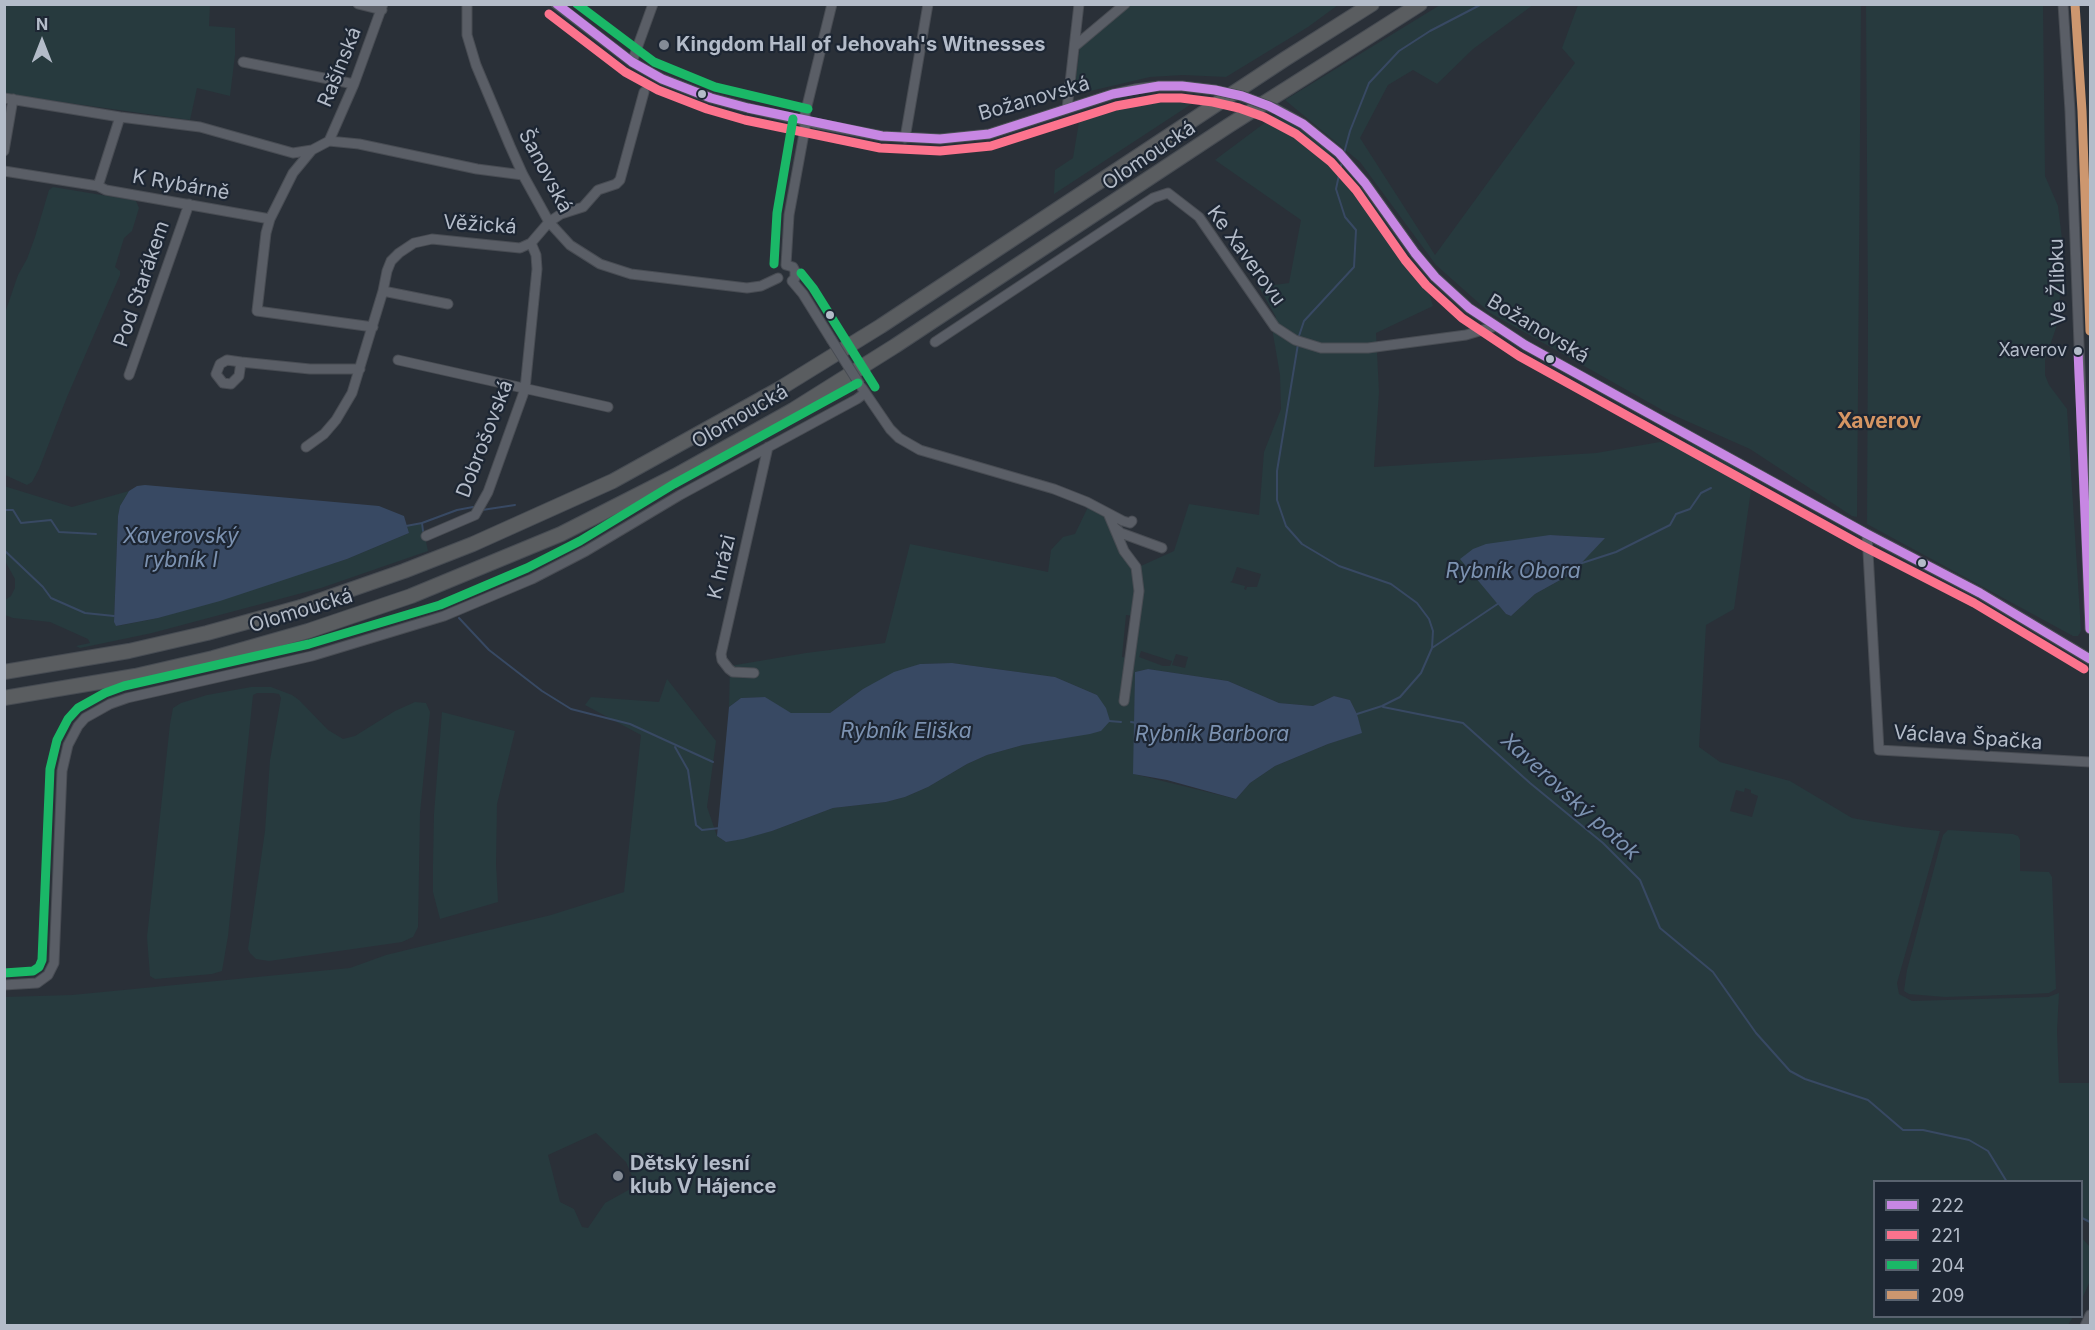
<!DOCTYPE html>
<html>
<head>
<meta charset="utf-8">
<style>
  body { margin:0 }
  #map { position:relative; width:2095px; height:1330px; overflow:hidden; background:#2a3038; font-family:Inter,sans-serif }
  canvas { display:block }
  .frame { position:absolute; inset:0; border:6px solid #b4bcc9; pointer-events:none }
  .legend { position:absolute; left:1873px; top:1180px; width:210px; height:138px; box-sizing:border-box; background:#1d2633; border:2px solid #59626f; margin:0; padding:8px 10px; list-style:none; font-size:18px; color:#b4bcc9 }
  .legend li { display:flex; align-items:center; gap:12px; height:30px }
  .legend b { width:30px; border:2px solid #59626f }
  .north { position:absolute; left:12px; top:12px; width:60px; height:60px; -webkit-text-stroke:4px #1d2633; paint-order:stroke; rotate:0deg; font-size:16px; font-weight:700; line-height:24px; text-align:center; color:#b4bcc9 }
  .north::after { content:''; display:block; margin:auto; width:21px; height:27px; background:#b4bcc9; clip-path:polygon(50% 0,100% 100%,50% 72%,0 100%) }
</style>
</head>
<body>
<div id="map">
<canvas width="2095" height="1330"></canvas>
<div class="frame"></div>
<ul class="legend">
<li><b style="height:8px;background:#c787e3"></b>222</li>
<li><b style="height:8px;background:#fc738d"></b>221</li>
<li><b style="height:8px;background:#1ab867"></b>204</li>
<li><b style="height:8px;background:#cd976f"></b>209</li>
</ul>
<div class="north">N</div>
</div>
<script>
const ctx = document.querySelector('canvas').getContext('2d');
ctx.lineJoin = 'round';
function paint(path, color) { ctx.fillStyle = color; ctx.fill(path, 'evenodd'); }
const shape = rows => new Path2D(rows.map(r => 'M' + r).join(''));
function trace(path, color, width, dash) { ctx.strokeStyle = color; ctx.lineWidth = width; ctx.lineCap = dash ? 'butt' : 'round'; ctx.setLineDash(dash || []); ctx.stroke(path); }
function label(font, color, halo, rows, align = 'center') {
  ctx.font = font + ' Inter,sans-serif'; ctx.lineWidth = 4.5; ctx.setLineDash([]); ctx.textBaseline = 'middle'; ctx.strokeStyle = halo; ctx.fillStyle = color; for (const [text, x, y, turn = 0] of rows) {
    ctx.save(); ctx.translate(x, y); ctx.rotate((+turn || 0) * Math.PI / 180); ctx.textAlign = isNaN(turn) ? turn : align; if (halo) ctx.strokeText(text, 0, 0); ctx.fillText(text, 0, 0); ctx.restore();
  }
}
paint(shape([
  [4,5,210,5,209,26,235,28,235,55,230,96,197,88,190,120,5,94],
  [1131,5,1338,5,1308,27,1226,77,1183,75,1150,77,1086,92,1075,85,1080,47],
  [1440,5,1533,5,1473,49,1437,84,1413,70,1388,85,1360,138,1435,255,1575,63,1562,48,1578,5,1861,5,1857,517,1852,516,1750,449,1664,411,1490,313,1436,265,1360,162,1285,100],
  [1866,5,2043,5,2045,176,2058,206,2063,247,2059,309,2057,325,2045,360,2045,375,2049,385,2067,409,2081,631,2078,636,2073,636,1867,524,1868,319],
  [1199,99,1054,194,1055,170,1073,158,1080,116,1119,104],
  [1278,113,1323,146,1360,187,1425,280,1433,306,1376,333,1379,392,1374,467,1596,453,1660,442,1699,445,1753,476,1734,609,1706,625,1699,747,1720,762,1790,781,1852,818,1904,827,1940,831,1897,983,1899,994,1912,1001,2048,997,2059,993,2057,1031,2059,1083,2090,1083,2090,1224,2082,1218,2082,1182,1874,1182,1874,1316,2073,1317,2068,1325,5,1325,4,997,72,995,350,968,386,955,551,915,624,892,641,735,585,705,591,697,659,702,667,679,716,741,707,807,717,836,726,842,772,831,833,808,886,802,905,797,928,787,967,764,987,755,1023,745,1101,731,1097,695,1055,677,952,663,920,664,863,689,830,713,794,714,786,711,765,697,741,698,729,707,730,666,806,653,885,643,910,544,1048,572,1051,550,1063,537,1075,534,1088,507,1105,517,1132,570,1174,551,1189,504,1259,515,1264,452,1281,409,1280,375,1271,322,1276,317,1259,287,1289,283,1301,220,1215,160],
  [1550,535,1604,538,1571,574,1535,594,1511,616,1506,614,1487,590],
  [1237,567,1261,574,1257,587,1247,587,1246,590,1244,589,1245,586,1230,582,1232,581],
  [1126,615,1135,616,1129,658,1122,657],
  [1141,651,1172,661,1170,666,1163,666,1139,657],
  [1176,654,1188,657,1185,668,1172,665],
  [1148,669,1228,681,1279,703,1313,706,1334,696,1350,700,1357,714,1361,733,1328,744,1275,766,1250,783,1236,799,1134,774,1135,672],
  [1745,788,1751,790,1751,793,1758,796,1752,817,1730,811,1736,790,1744,792],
  [596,1133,626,1162,635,1183,634,1187,605,1203,588,1228,582,1227,574,1209,560,1202,548,1155],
  [53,187,132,200,136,201,139,208,132,231,124,238,115,267,120,271,120,275,67,397,39,469,32,482,27,485,5,475,5,313,18,275,27,259,35,237,49,190],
  [4,486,72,507,129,491,120,506,118,516,114,622,117,626,158,618,347,559,409,533,407,526,422,523,428,551,321,588,152,633,80,648,76,646,90,643,88,639,50,622,13,618,5,615,5,600,11,596,15,588,15,579,5,561],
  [251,687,271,687,292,695,299,700,328,730,343,739,355,736,395,711,415,702,426,703,430,712,420,813,418,927,413,937,402,942,269,961,256,959,250,953,248,949,265,831,270,760,281,698,279,694,273,693,257,693,253,695,228,936,222,971,212,974,155,979,150,976,147,937,170,724,173,708,181,703,207,695],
  [442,712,515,731,497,804,496,864,498,902,440,919,433,892,433,864,434,814],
  [1948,830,2013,834,2018,836,2020,840,2020,871,2049,872,2052,877,2056,989,2049,993,2031,994,1945,997,1909,994,1904,991,1907,970,1943,835],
  [2082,1238,2090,1247,2090,1281,2082,1299]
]), '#273a3e');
paint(shape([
  [145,485,379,506,404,516,409,533,347,559,220,601,158,618,116,626,114,622,118,516,120,506,129,491,137,486],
  [1550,535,1605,538,1571,574,1535,594,1511,616,1506,614,1460,559,1473,549,1486,544],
  [952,663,1055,677,1097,695,1106,708,1110,721,1101,731,1090,734,1023,745,987,755,967,764,928,787,905,797,886,802,833,808,772,831,743,839,726,842,717,836,729,707,741,698,765,697,791,713,830,713,863,689,894,672,920,664],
  [1148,669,1228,681,1279,703,1313,706,1334,696,1350,700,1357,714,1362,733,1328,744,1275,766,1250,783,1236,799,1167,780,1133,774,1135,672]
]), '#384963');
trace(shape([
  [1344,153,1350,131,1369,83,1399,51,1430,31,1482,4],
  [1298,339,1304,321,1354,267,1356,230,1345,217,1336,189,1342,161],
  [1298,344,1277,471,1277,500,1286,526,1302,544,1339,566,1391,584,1417,603,1429,619,1433,631,1432,648,1421,673,1400,697,1382,706,1357,714],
  [4,510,13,510,21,523,51,520,59,532,96,534],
  [482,510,515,505],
  [422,523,457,510,473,507],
  [406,526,422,523,423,531],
  [4,550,43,587,51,598,85,613,114,616],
  [1579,564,1616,552,1670,525,1676,514,1690,509,1701,493,1711,488],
  [459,618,489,650,542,691,571,709,630,724,713,762],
  [1432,648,1499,603],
  [1383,707,1463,723,1530,783,1603,843,1640,880,1660,928,1713,972,1756,1033,1790,1071,1805,1079,1868,1100,1903,1130,1923,1130,1969,1140,1988,1151,2007,1182],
  [1109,721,1121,722],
  [1131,722,1137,723],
  [675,747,688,770,696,825,702,830,720,828],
  [2082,1218,2090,1222]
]), '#384963', 2);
const minor = shape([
  [358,4,382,10],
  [467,4,467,35,476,65,510,146,523,175,549,222,570,245,600,264,631,274,747,288,761,286,778,278],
  [556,4,632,62,662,79,711,98,748,108,814,123,882,136,940,139,989,134,1113,94,1135,89,1159,86,1182,86,1215,90],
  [2063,4,2070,111,2090,629],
  [1075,46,1125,4],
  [243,62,354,84],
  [632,62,653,4],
  [4,98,120,117,200,127,293,153,312,150,329,141,359,144,477,169,523,175],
  [1067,109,1079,4],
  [1276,109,1303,124,1339,153,1365,183,1415,253,1435,277,1469,308,1525,345,1867,534,1980,593,2090,659],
  [905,138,928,4],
  [329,141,354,84,383,4],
  [312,150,293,173,270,219,266,233,257,311,373,327],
  [4,151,13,99],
  [4,171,98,186,106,190,270,219],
  [98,186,120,117],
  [786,265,789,215,805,128,805,114,832,4],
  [786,265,793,267,795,271,795,278,792,281],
  [792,281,803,294,831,339],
  [383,291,448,304],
  [935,342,1153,198,1168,193,1199,217,1275,327,1295,340,1321,348,1368,348,1466,335,1496,326],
  [227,360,241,362,239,376,231,384,223,383,216,374,220,364,227,360],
  [398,360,608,407],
  [241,362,310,369,360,369],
  [129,375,189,204],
  [862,388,890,429,899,438,920,450,1054,489,1087,502,1123,521,1130,523,1132,521],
  [306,447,324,434,336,420,352,393,383,291,387,271,391,261,399,253,414,243,432,239,520,248,531,243],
  [1108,513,1124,551,1136,567,1139,591,1124,701],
  [1115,528,1121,533,1162,548],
  [1867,534,1879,750,2090,762],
  [426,536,475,515,488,492,525,389,537,269,536,255,531,243,549,222,561,214,583,207,598,190,616,184,620,180,644,92],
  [754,673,733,672,729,669,722,660,721,654,768,447],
  [4,985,37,983,48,975,54,963,62,771,68,745,78,726,85,718,110,704,127,698,312,656,444,616,532,579,586,551,680,495,857,399,865,393],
  [2085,1326,2090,1315]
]);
const highway = shape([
  [4,672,129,651,207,633,301,607,404,571,473,544,613,481,779,389,881,326,1285,59,1372,4],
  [4,698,135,676,213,658,308,631,411,596,561,534,675,476,793,410,895,346,1228,126,1420,4]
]);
trace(minor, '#484c53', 11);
trace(highway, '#474c53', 16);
trace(minor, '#5a5e66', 9);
trace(highway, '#5a5d60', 14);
const minorBridge = shape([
  [1215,90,1242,96,1276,109],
  [831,339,860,385]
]);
trace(minorBridge, '#484c53', 11, []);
trace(minorBridge, '#5a5e66', 9);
trace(shape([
  [557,4,632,62,662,79,711,98,748,108,882,136,940,139,989,134,1113,94,1159,86,1182,86,1215,90,1242,96,1269,106,1303,124,1339,153,1365,183,1415,253,1435,277,1469,308,1525,345,1867,534,1980,593,2090,659],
  [2078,351,2090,629]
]), '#c787e3', 9);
trace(shape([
  [549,14,625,72,658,90,707,109,745,120,880,148,940,151,991,146,1116,106,1160,98,1181,98,1213,102,1239,108,1264,117,1296,134,1331,162,1356,190,1405,260,1426,285,1462,318,1519,356,1861,545,1974,603,2084,669]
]), '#fc738d', 9);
trace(shape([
  [577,4,654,62,715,87,808,109],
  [774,264,777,213,793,119],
  [801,273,813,288,875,387],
  [4,973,33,971,39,967,42,960,50,769,57,740,68,719,78,708,105,693,124,686,309,644,440,605,527,568,580,541,674,484,858,383]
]), '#1ab867', 9);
trace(shape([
  [2075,4,2082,111,2090,331]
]), '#cd976f', 9);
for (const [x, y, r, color] of [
  [664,45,6,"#848b96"],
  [702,94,5,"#b4bcc9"],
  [830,315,5,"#b4bcc9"],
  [2078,351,5,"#b4bcc9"],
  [1550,359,5,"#b4bcc9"],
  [1922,563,5,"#b4bcc9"],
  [618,1176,6,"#848b96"]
]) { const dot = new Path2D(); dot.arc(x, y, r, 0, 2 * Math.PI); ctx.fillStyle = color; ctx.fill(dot); trace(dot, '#1d2633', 2); }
label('18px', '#b4bcc9', '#1d2633', [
  ["Xaverov",2067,351]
], 'right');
label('bold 20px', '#b4bcc9', '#1d2633', [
  ["Kingdom Hall of Jehovah's Witnesses",676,45],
  ["Dětský lesní",630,1164],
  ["klub V Hájence",630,1187]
], 'left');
label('20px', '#b4bcc9', '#1d2633', [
  ["Rašínská",340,67,-68],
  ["Božanovská",1034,99,-16],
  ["Olomoucká",1149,156,-34],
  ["Šanovská",545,171,62],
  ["K Rybárně",181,185,10],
  ["Věžická",480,225,4],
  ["Ke Xaverovu",1246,256,54],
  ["Ve Žlíbku",2058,282,-92],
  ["Pod Starákem",142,284,-71],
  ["Božanovská",1538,329,31],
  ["Olomoucká",740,417,-30],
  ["Dobrošovská",485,439,-69],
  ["K hrázi",722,567,-77],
  ["Olomoucká",301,611,-17],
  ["Václava Špačka",1968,738,4]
]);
label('bold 21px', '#d59563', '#1d2633', [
  ["Xaverov",1879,422]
]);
label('italic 21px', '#7c92b1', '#1d2633', [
  ["Xaverovský",181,537],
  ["rybník I",181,561],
  ["Rybník Obora",1513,572],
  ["Rybník Eliška",906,732],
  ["Rybník Barbora",1212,735],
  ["Xaverovský potok",1570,797,42]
]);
</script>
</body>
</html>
